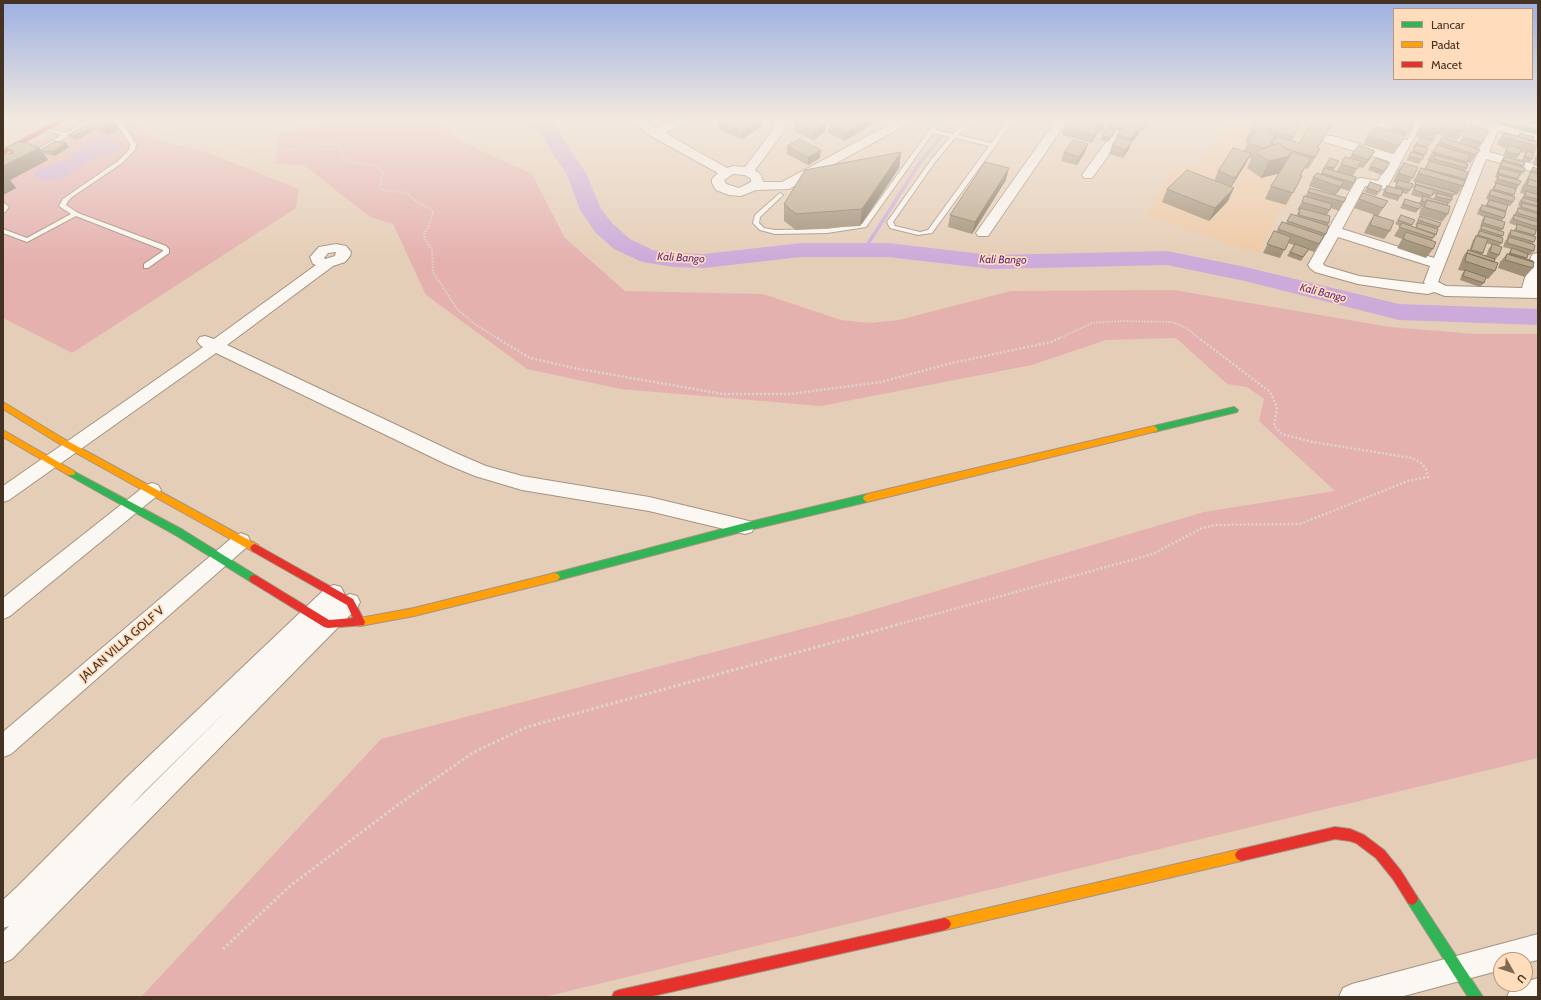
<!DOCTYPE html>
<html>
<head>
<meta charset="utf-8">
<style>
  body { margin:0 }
  #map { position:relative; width:1541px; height:1000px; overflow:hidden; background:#e5ceb7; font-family:Cabin,sans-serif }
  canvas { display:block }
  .frame { position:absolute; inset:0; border:4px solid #432; pointer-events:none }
  .legend { position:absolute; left:1393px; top:8px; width:140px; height:72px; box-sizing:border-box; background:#ffdcbc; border:1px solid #b4987e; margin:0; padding:5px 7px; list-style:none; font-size:12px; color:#432 }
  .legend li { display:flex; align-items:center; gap:8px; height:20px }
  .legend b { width:20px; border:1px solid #b4987e }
  .north { position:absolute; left:1493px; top:952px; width:40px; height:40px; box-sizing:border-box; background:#ffdcbc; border:1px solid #b4987e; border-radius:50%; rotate:129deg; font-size:11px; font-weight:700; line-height:16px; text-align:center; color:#432 }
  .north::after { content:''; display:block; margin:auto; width:14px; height:18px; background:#7c6956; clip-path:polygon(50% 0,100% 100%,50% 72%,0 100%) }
</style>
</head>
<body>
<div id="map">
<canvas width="1541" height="1000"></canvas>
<div class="frame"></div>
<ul class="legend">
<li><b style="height:5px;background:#30b455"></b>Lancar</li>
<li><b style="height:5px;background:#ff9f0a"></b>Padat</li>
<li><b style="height:5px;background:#e5322d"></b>Macet</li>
</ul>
<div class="north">U</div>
</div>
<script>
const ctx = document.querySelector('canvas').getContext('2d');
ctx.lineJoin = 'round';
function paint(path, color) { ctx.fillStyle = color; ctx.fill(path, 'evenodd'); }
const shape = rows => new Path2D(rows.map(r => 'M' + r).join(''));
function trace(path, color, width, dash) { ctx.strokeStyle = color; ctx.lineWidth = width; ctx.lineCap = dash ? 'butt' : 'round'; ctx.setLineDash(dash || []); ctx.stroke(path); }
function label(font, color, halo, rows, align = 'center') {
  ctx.font = font + ' Cabin,sans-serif'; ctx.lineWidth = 3.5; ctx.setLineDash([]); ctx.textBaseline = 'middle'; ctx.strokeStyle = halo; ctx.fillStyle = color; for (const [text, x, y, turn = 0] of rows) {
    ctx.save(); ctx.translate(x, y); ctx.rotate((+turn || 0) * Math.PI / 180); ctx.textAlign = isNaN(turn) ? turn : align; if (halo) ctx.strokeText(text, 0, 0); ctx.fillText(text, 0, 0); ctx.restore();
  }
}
paint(shape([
  [1229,120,1336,120,1284,210,1280,209,1259,254,1145,215,1174,169,1198,166]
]), '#eec9a5');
paint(shape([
  [76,120,133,120,149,137,206,152,299,189,296,208,72,353,3,318,3,159],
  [328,120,436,120,458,140,532,174,565,238,625,291,763,294,841,320,869,323,899,320,1011,291,1174,290,1390,327,1475,334,1538,334,1538,758,544,997,141,997,381,739,852,616,1204,512,1335,491,1259,421,1264,399,1247,387,1227,384,1176,338,1106,340,1032,365,821,406,620,389,527,369,426,295,393,224,370,217,304,165,275,164,279,134]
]), '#e5b1af');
paint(shape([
  [108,137,113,138,119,143,118,149,113,152,92,159,65,177,57,180,43,180,34,176,35,171,67,160,89,141]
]), '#ccaada');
trace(shape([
  [948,130,961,120],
  [864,250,919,164,941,137]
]), '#ccaada', 3.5);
paint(shape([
  [525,120,547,120,557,126,562,137,587,175,601,209,612,223,630,239,653,250,675,253,704,254,801,243,888,243,992,255,1167,251,1245,267,1399,304,1538,309,1538,325,1399,320,1245,281,1167,265,992,269,888,257,801,257,704,268,675,267,648,263,640,261,614,249,596,233,580,210,567,175,542,137,541,133,527,124,525,120]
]), '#ccaada');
const lane = shape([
  [90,120,97,120,33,156,28,155,62,135,45,130,45,128,66,133,90,120],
  [114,120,120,120,136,144,135,150,122,163,72,197,68,201,66,205,78,213,166,246,169,249,169,253,148,268,144,268,144,264,163,251,163,250,76,216,27,242,3,233,3,229,27,238,71,214,59,206,63,199,118,161,129,150,130,144,114,120],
  [942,120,949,120,935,130,953,134,969,120,976,120,958,135,991,143,1008,120,1014,120,932,233,918,235,890,228,887,222,931,160,950,137,933,133,866,227,827,233,775,234,760,230,753,223,755,215,780,193,783,195,782,196,760,217,759,223,764,228,775,230,827,229,862,224,931,128,942,120],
  [955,138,989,146,928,230,920,232,895,226,893,222,935,162,955,138],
  [1417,120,1423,120,1412,142,1403,144,1403,142,1407,141,1417,120],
  [1508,120,1518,120,1538,125,1538,129,1508,120],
  [3,202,9,207,5,212,3,213,3,202]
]);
const street = shape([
  [628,120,643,120,656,128,673,120,688,120,686,122,665,133,727,168,733,166,745,167,773,130,773,120,785,120,785,130,755,170,761,175,763,182,782,182,898,120,913,120,911,122,789,189,756,190,741,196,729,195,716,190,712,183,712,179,718,173,651,136,628,120],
  [733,174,745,175,751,179,751,182,739,188,726,184,724,180,733,174],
  [1056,120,1068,120,988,236,978,236,976,233,1056,120],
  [1122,120,1134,120,1092,178,1084,178,1082,175,1122,120],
  [1491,120,1499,120,1501,122,1500,125,1538,133,1538,141,1498,130,1489,152,1538,165,1538,173,1486,159,1438,282,1446,286,1522,288,1531,257,1533,254,1538,253,1538,283,1537,288,1538,288,1538,298,1445,296,1434,292,1428,294,1411,292,1358,284,1315,272,1310,268,1308,265,1357,179,1361,178,1378,181,1389,161,1325,142,1323,139,1325,136,1333,136,1393,154,1401,140,1409,140,1411,143,1387,188,1382,189,1365,186,1342,229,1434,258,1491,120],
  [1338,237,1430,266,1424,282,1425,284,1359,276,1325,266,1323,264,1338,237],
  [336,244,346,246,351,252,350,256,345,262,333,266,227,345,458,454,486,466,522,476,649,497,745,520,752,522,754,527,752,532,745,534,649,511,522,490,475,476,446,464,216,353,9,500,3,502,3,486,203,347,200,345,197,341,200,337,205,336,214,339,316,265,313,264,310,257,319,247,336,244],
  [336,252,335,256,325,259,324,258,328,253,336,252],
  [152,483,158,485,161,490,158,495,10,616,3,619,3,598,146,485,152,483],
  [241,533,248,536,250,541,248,546,11,754,3,757,3,732,234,536,241,533],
  [334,585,341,587,344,593,342,597,350,594,357,596,360,602,357,608,12,959,3,963,3,932,9,926,3,928,3,900,17,887,127,777,327,587,334,585],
  [229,708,128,809,143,793,229,708],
  [1538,934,1538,960,1525,963,1525,960,1501,960,1501,970,1400,997,1339,997,1343,988,1352,984,1538,934],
  [1538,978,1538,997,1507,997,1511,988,1520,984,1525,984,1525,982,1538,978]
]);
const fast = shape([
  [1483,120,1493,120,1538,131,1538,135,1483,120],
  [1234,407,1238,410,1237,412,1154,432,1150,429,1154,426,1234,407],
  [71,470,183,530,257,576,259,579,257,582,254,583,251,582,177,536,68,475,67,473,68,471,71,470],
  [867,494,870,496,871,498,870,500,867,502,745,531,555,581,552,580,550,577,552,574,555,573,745,523,867,494],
  [1412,893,1416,895,1483,997,1468,997,1408,903,1406,899,1408,895,1412,893]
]);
const slow = shape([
  [3,402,64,439,258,545,260,548,258,551,255,552,252,551,58,443,3,409,3,402],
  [1154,426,1158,429,1157,431,867,502,864,500,863,498,864,496,867,494,1154,426],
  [3,430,74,471,75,473,74,475,68,475,3,437,3,430],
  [555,573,558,574,560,577,558,580,555,581,414,616,360,626,356,625,355,622,356,619,360,618,414,608,555,573],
  [1241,849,1245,851,1247,855,1245,859,1241,861,945,930,941,928,939,924,941,920,945,918,1241,849]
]);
const jam = shape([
  [59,120,66,120,3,154,3,150,59,120],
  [255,544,353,599,365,622,364,625,328,628,324,627,251,582,249,579,251,576,254,575,257,576,329,620,353,618,347,605,252,551,250,548,252,545,255,544],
  [1335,827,1350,829,1364,835,1384,850,1401,871,1416,895,1418,899,1416,903,1412,905,1408,903,1393,879,1376,858,1356,843,1350,841,1335,839,1241,861,1237,859,1235,855,1237,851,1241,849,1335,827],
  [945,918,949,920,951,924,949,928,945,930,648,997,612,997,614,992,619,990,945,918]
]);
trace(lane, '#a49381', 2);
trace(street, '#a49381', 2);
trace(fast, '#a49381', 2);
trace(slow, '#a49381', 2);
trace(jam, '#a49381', 2);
trace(shape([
  [147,120,154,129,161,134,239,153,275,155,309,144,332,144,338,145,347,161,376,166,383,173,380,187,383,190,407,193,417,202,429,208,433,212,429,226,424,234,425,239,432,250,433,272,457,309,475,324,499,339],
  [1058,339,1092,323,1121,321,1172,322,1186,328,1200,339]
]), '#dcd4cd', 2, [1.5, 1.5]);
trace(shape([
  [497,338,530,358,574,368,723,394,790,394,881,382,952,363,1051,342,1060,338],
  [896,625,1153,554,1202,528,1216,525,1300,524,1408,481,1428,477,1426,469,1421,463,1412,458,1313,442,1282,434,1274,426,1277,407,1270,392,1199,338]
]), '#dcd4cd', 2.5, [2, 2]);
trace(shape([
  [223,949,290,886,399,804,474,752,527,727,900,624]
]), '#dcd4cd', 3, [2.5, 2.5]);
paint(lane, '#fbf8f4');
paint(street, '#fbf8f4');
paint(fast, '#30b455');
paint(slow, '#ff9f0a');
paint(jam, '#e5322d');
paint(shape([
  [720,120,762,120,762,126,742,139,719,129,718,121],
  [838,120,880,120,844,141,828,133,829,125],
  [1077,120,1111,120,1108,125,1105,124,1103,130,1100,133,1097,132,1096,136,1091,143,1062,135,1064,127,1076,121],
  [1125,120,1124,124,1119,131,1108,127,1109,123],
  [1287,120,1306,120,1303,125,1300,124,1291,140,1299,143,1334,120,1317,148,1320,149,1313,161,1308,169,1305,168,1301,175,1302,176,1286,205,1265,199,1271,186,1279,173,1261,178,1247,168,1251,159,1249,158,1245,165,1231,187,1228,201,1209,221,1162,202,1167,189,1214,181,1218,171,1244,151,1248,142,1245,141,1251,129,1273,134,1274,132],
  [1350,120,1360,120,1359,122],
  [1369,120,1381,120,1379,123],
  [1397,120,1414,122,1394,154,1363,145,1367,136,1391,131],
  [1407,120,1415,120,1414,122],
  [1423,120,1468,120,1463,132,1457,140,1437,134,1433,141,1426,139,1429,145,1427,148,1424,156,1419,164,1406,160,1411,152,1412,152,1414,148,1413,147,1416,143,1421,138,1415,136],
  [1534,120,1538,120,1538,123,1533,122],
  [114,121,119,129,108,135,95,130,76,140,71,139,68,135,90,123],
  [794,122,825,124,825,132,813,140,794,131],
  [1149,123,1142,131,1139,130,1138,135,1131,143,1129,149,1123,158,1109,154,1112,145,1114,142,1117,134,1133,125,1133,124],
  [1470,125,1482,143,1478,149,1480,150,1470,163,1467,162,1466,163,1467,168,1465,171,1466,179,1463,186,1457,195,1454,194,1452,198,1452,200,1449,204,1448,204,1448,214,1442,222,1419,215,1421,208,1422,206,1421,206,1416,213,1400,208,1405,199,1419,203,1422,198,1411,195,1414,188,1412,188,1416,182,1413,181,1421,168,1424,169,1429,161,1431,161,1427,160,1439,142,1459,143],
  [1432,194,1436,195,1434,197,1434,199,1430,198],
  [1504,133,1517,137,1520,133,1533,141,1537,142,1538,141,1538,148,1537,148,1534,153,1532,159,1529,163,1522,161,1524,155,1525,153,1520,152,1519,155,1516,159,1503,156,1506,148,1497,145,1498,141],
  [1114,134,1108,142,1100,140,1102,136],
  [66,143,69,147,55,156,44,154,48,160,10,180,16,188,3,195,10,154,11,154,6,148,39,148,41,150],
  [1088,144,1085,152,1077,165,1061,161,1064,152],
  [787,146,820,158,808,165,787,154],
  [1375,151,1370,159,1363,168,1358,167,1353,176,1354,183,1349,191,1340,188,1335,195,1344,202,1339,211,1331,208,1327,215,1329,223,1327,226,1326,234,1314,252,1308,250,1301,261,1287,256,1294,245,1288,243,1280,258,1263,253,1274,231,1276,232,1282,222,1286,223,1291,214,1296,216,1299,210,1297,210,1300,205,1310,188,1333,194,1309,186,1313,177,1321,174,1325,166,1339,161,1333,171,1336,172,1345,157,1349,158,1352,154],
  [901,152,899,168,860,226,796,230,784,221,784,204],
  [1538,153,1538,167,1533,165,1535,157],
  [1504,157,1524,166,1522,167,1524,172,1520,176,1519,176,1517,180,1519,185,1516,190,1516,189,1513,196,1513,202,1510,206,1508,206,1505,212,1504,218,1502,221,1503,229,1501,231,1503,236,1501,237,1502,243,1499,246,1499,255,1495,260,1495,259,1494,262,1495,271,1488,279,1485,278,1484,283,1480,287,1460,280,1462,274,1464,271,1458,270,1464,255,1468,250,1469,251,1473,240,1478,233,1479,230,1481,227,1480,227,1482,220,1484,217,1477,214,1479,209,1482,205,1485,206,1489,200,1486,199,1488,194,1491,190,1492,190,1493,187,1496,184,1494,183,1497,178,1495,177,1501,161],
  [1486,243,1492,245,1489,248,1486,256,1482,255,1483,253],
  [1404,163,1413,178,1409,183,1410,190,1407,194,1402,193,1398,201,1382,196,1384,190,1387,186,1394,188,1397,183,1393,182,1398,171],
  [1370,166,1388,167,1382,175,1368,170],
  [1533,167,1538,169,1538,232,1536,231,1534,237,1534,242,1533,244,1534,251,1530,255,1528,255,1526,259,1533,268,1525,277,1498,268,1500,262,1507,254,1508,254,1511,249,1503,247,1505,241,1507,239,1508,234,1511,230,1514,230,1517,226,1509,223,1511,219,1520,206,1518,206,1519,202,1522,198,1524,194,1520,193,1522,187,1529,175,1530,171],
  [1006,180,972,234,948,227,950,215],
  [1370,182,1379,192,1376,196,1364,192],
  [1363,193,1388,201,1378,216,1390,231,1384,239,1364,233,1369,223,1374,215,1375,215,1354,208],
  [1401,215,1415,220,1411,226,1415,227,1417,225,1415,225,1420,216,1441,223,1438,229,1436,235,1431,241,1433,249,1426,258,1397,248,1402,239,1394,236,1400,226,1395,224]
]), '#a09078');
paint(shape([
  [759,120,762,120,762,126,742,139,742,131],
  [867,120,880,120,844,141,845,133],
  [1125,120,1124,124,1119,131,1120,127],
  [1150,120,1149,123,1142,131,1144,127],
  [1277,120,1279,120,1262,145,1268,133],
  [1334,120,1328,131,1313,156,1317,148],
  [114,121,119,129,108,135,102,127],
  [1106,121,1103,130,1100,133,1101,129],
  [825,124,825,132,813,140,813,131],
  [1300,124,1294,136,1285,149,1292,137],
  [92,126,95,130,76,140,74,136],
  [1099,127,1096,136,1091,143,1094,135],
  [1141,127,1138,135,1131,143,1129,149,1123,158,1126,150,1129,145,1131,139],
  [1116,130,1114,134,1108,142,1110,138],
  [1275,135,1269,148,1266,149],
  [66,143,69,147,55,156,52,152],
  [1088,144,1085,152,1077,165,1079,157],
  [39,148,48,160,10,180,16,188,3,195,3,166],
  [821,150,820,158,808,165,808,157],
  [1375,151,1370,159,1363,168,1368,160],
  [901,152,899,168,860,226,862,209],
  [1251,153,1245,165,1229,191,1235,178],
  [1289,156,1281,173,1261,178,1269,161],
  [1009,168,1006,180,972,234,975,222],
  [1344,182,1339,191,1335,195,1340,187],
  [1234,188,1228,201,1209,221,1215,208]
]), '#827662');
const building = shape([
  [95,120,112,120,114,121,102,127,90,123,95,120],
  [720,120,759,120,742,131,718,121,720,120],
  [798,120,817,120,825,124,813,131,794,122,798,120],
  [838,120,867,120,845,133,829,125,838,120],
  [1069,120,1071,120,1099,127,1094,135,1064,127,1069,120],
  [1077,120,1085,120,1104,126,1101,129,1098,128,1099,127,1076,121,1077,120],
  [1090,120,1101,120,1106,121,1104,124,1090,120],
  [1112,120,1125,120,1120,127,1109,123,1112,120],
  [1136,120,1150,120,1144,127,1133,124,1136,120],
  [1257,120,1277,120,1268,133,1275,135,1268,147,1264,148,1247,143,1256,131,1251,129,1257,120],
  [1282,120,1286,120,1300,124,1292,137,1274,132,1282,120],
  [1313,120,1334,120,1317,148,1320,149,1315,157,1286,149,1278,143,1274,145,1272,144,1277,136,1299,143,1313,120],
  [1397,120,1406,120,1414,122,1407,133,1392,128,1397,120],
  [1424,120,1468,120,1463,132,1442,126,1438,133,1420,128,1424,120],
  [90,123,92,126,74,136,68,135,90,123],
  [1126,123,1141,127,1131,139,1117,134,1126,123],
  [1470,125,1489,131,1482,143,1463,137,1470,125],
  [1375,126,1406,135,1399,146,1367,136,1375,126],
  [1107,128,1116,130,1110,138,1102,136,1107,128],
  [1504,133,1538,142,1538,146,1503,137,1504,133],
  [1520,133,1534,137,1533,141,1519,137,1520,133],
  [1118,137,1132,141,1126,150,1112,145,1118,137],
  [1421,137,1432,141,1427,147,1416,143,1421,137],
  [1443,137,1480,150,1476,155,1439,142,1443,137],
  [799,139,821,150,808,157,787,146,799,139],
  [1073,140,1088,144,1079,157,1064,152,1073,140],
  [55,141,66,143,52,152,40,150,55,141],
  [18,142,28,143,39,148,3,166,3,155,6,153,10,154,13,153,11,152,13,151,6,148,18,142],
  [1278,143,1291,151,1289,156,1269,161,1255,152,1278,143],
  [1359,145,1375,151,1368,160,1352,154,1359,145],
  [1416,145,1428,148,1425,155,1413,151,1416,145],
  [1437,145,1470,155,1467,162,1433,152,1437,145],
  [1508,145,1521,149,1519,155,1506,152,1508,145],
  [1233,148,1251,153,1235,178,1218,171,1233,148],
  [1527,151,1534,153,1532,159,1525,157,1527,151],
  [901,152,862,209,796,214,784,204,805,170,901,152],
  [1411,152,1424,156,1422,160,1409,156,1411,152],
  [1292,153,1311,158,1300,175,1302,176,1293,193,1271,186,1292,153],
  [1538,154,1538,161,1536,161,1538,154],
  [1435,155,1468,164,1467,168,1434,159,1435,155],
  [1345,157,1361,161,1357,169,1341,164,1345,157],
  [1504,157,1525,162,1524,166,1503,160,1504,157],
  [1330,158,1339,161,1334,168,1325,166,1330,158],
  [1376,158,1390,163,1384,171,1370,166,1376,158],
  [1429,161,1468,172,1466,179,1426,169,1429,161],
  [1502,161,1525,168,1524,172,1501,166,1502,161],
  [985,162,1009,168,975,222,950,215,985,162],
  [1404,163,1418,167,1413,178,1398,173,1404,163],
  [1533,167,1538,169,1538,172,1532,170,1533,167],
  [1324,168,1356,177,1354,183,1322,173,1324,168],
  [1421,168,1465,181,1463,186,1418,173,1421,168],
  [1500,168,1520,173,1518,179,1498,173,1500,168],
  [1187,170,1234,188,1215,208,1167,189,1187,170],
  [1531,172,1538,174,1538,182,1529,179,1527,181,1531,172],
  [1317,173,1344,182,1340,187,1313,177,1317,173],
  [3,175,6,176,3,178,3,175],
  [1499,175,1521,181,1519,185,1497,179,1499,175],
  [1529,179,1538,182,1538,188,1527,185,1529,179],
  [1398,180,1413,184,1410,190,1396,186,1398,180],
  [1416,181,1455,192,1454,195,1415,184,1416,181],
  [1370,182,1382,186,1379,192,1367,188,1370,182],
  [1496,183,1516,189,1514,195,1494,189,1496,183],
  [1416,185,1434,190,1432,196,1414,190,1416,185],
  [1387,186,1403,190,1401,196,1385,192,1387,186],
  [1310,188,1346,198,1344,202,1308,192,1310,188],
  [1491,190,1515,197,1513,202,1489,195,1491,190],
  [1526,191,1538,195,1538,199,1525,196,1526,191],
  [1363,193,1388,201,1383,208,1359,199,1363,193],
  [1437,193,1452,197,1452,200,1437,197,1437,193],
  [1304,196,1332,204,1330,210,1302,202,1304,196],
  [1423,196,1448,203,1447,205,1427,200,1425,202,1422,201,1423,196],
  [1523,198,1538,202,1538,206,1521,201,1523,198],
  [1405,199,1422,204,1419,209,1403,204,1405,199],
  [1427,200,1450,206,1448,214,1424,207,1427,200],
  [1489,200,1508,205,1506,211,1487,205,1489,200],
  [1522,203,1538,207,1538,212,1521,207,1522,203],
  [1482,205,1506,212,1504,218,1480,210,1482,205],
  [1300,208,1330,216,1329,223,1299,215,1300,208],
  [1518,208,1538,214,1538,219,1517,213,1518,208],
  [1291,214,1329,226,1326,234,1287,221,1291,214],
  [1374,215,1394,221,1390,231,1370,225,1374,215],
  [1401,215,1415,220,1412,225,1398,220,1401,215],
  [1514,215,1538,222,1538,227,1513,219,1514,215],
  [1420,216,1441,223,1439,227,1418,220,1420,216],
  [1485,216,1505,222,1503,229,1483,223,1485,216],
  [1282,222,1324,236,1319,244,1278,229,1282,222],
  [1402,223,1435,234,1433,238,1399,227,1402,223],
  [1418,223,1438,229,1436,235,1416,228,1418,223],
  [1517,224,1536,230,1535,235,1516,230,1517,224],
  [1482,225,1504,232,1503,236,1481,229,1482,225],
  [1511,230,1536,237,1534,242,1510,235,1511,230],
  [1274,231,1291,237,1285,250,1267,244,1274,231],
  [1480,231,1503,238,1502,243,1478,235,1480,231],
  [1406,232,1436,242,1433,249,1403,239,1406,232],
  [1476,236,1488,239,1483,253,1471,250,1476,236],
  [1509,237,1535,245,1534,251,1507,243,1509,237],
  [1295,244,1309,249,1303,257,1290,252,1295,244],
  [1492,244,1502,247,1499,255,1490,252,1492,244],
  [1512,248,1528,254,1527,258,1510,253,1512,248],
  [1468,250,1495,259,1494,262,1467,253,1466,255,1468,250],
  [1467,253,1498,263,1495,271,1465,261,1467,253],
  [1507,254,1534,262,1533,268,1505,260,1507,254],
  [1510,254,1533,261,1533,262,1509,254,1510,254],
  [1465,270,1486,277,1484,283,1463,276,1465,270]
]);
paint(building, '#baa88c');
trace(building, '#827662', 1);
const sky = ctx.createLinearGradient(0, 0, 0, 260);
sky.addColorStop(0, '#9db0e2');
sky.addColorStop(0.46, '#f3e9df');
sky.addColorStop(1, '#f3e9df00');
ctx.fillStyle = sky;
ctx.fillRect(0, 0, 1541, 260);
label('italic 11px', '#5d2b86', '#ffdcbc', [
  ["Kali Bango",681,258,3],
  ["Kali Bango",1003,260,1],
  ["Kali Bango",1323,293,14]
]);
label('12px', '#432', '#ffdcbc', [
  ["JALAN VILLA GOLF V",122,644,-41]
]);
</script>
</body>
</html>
